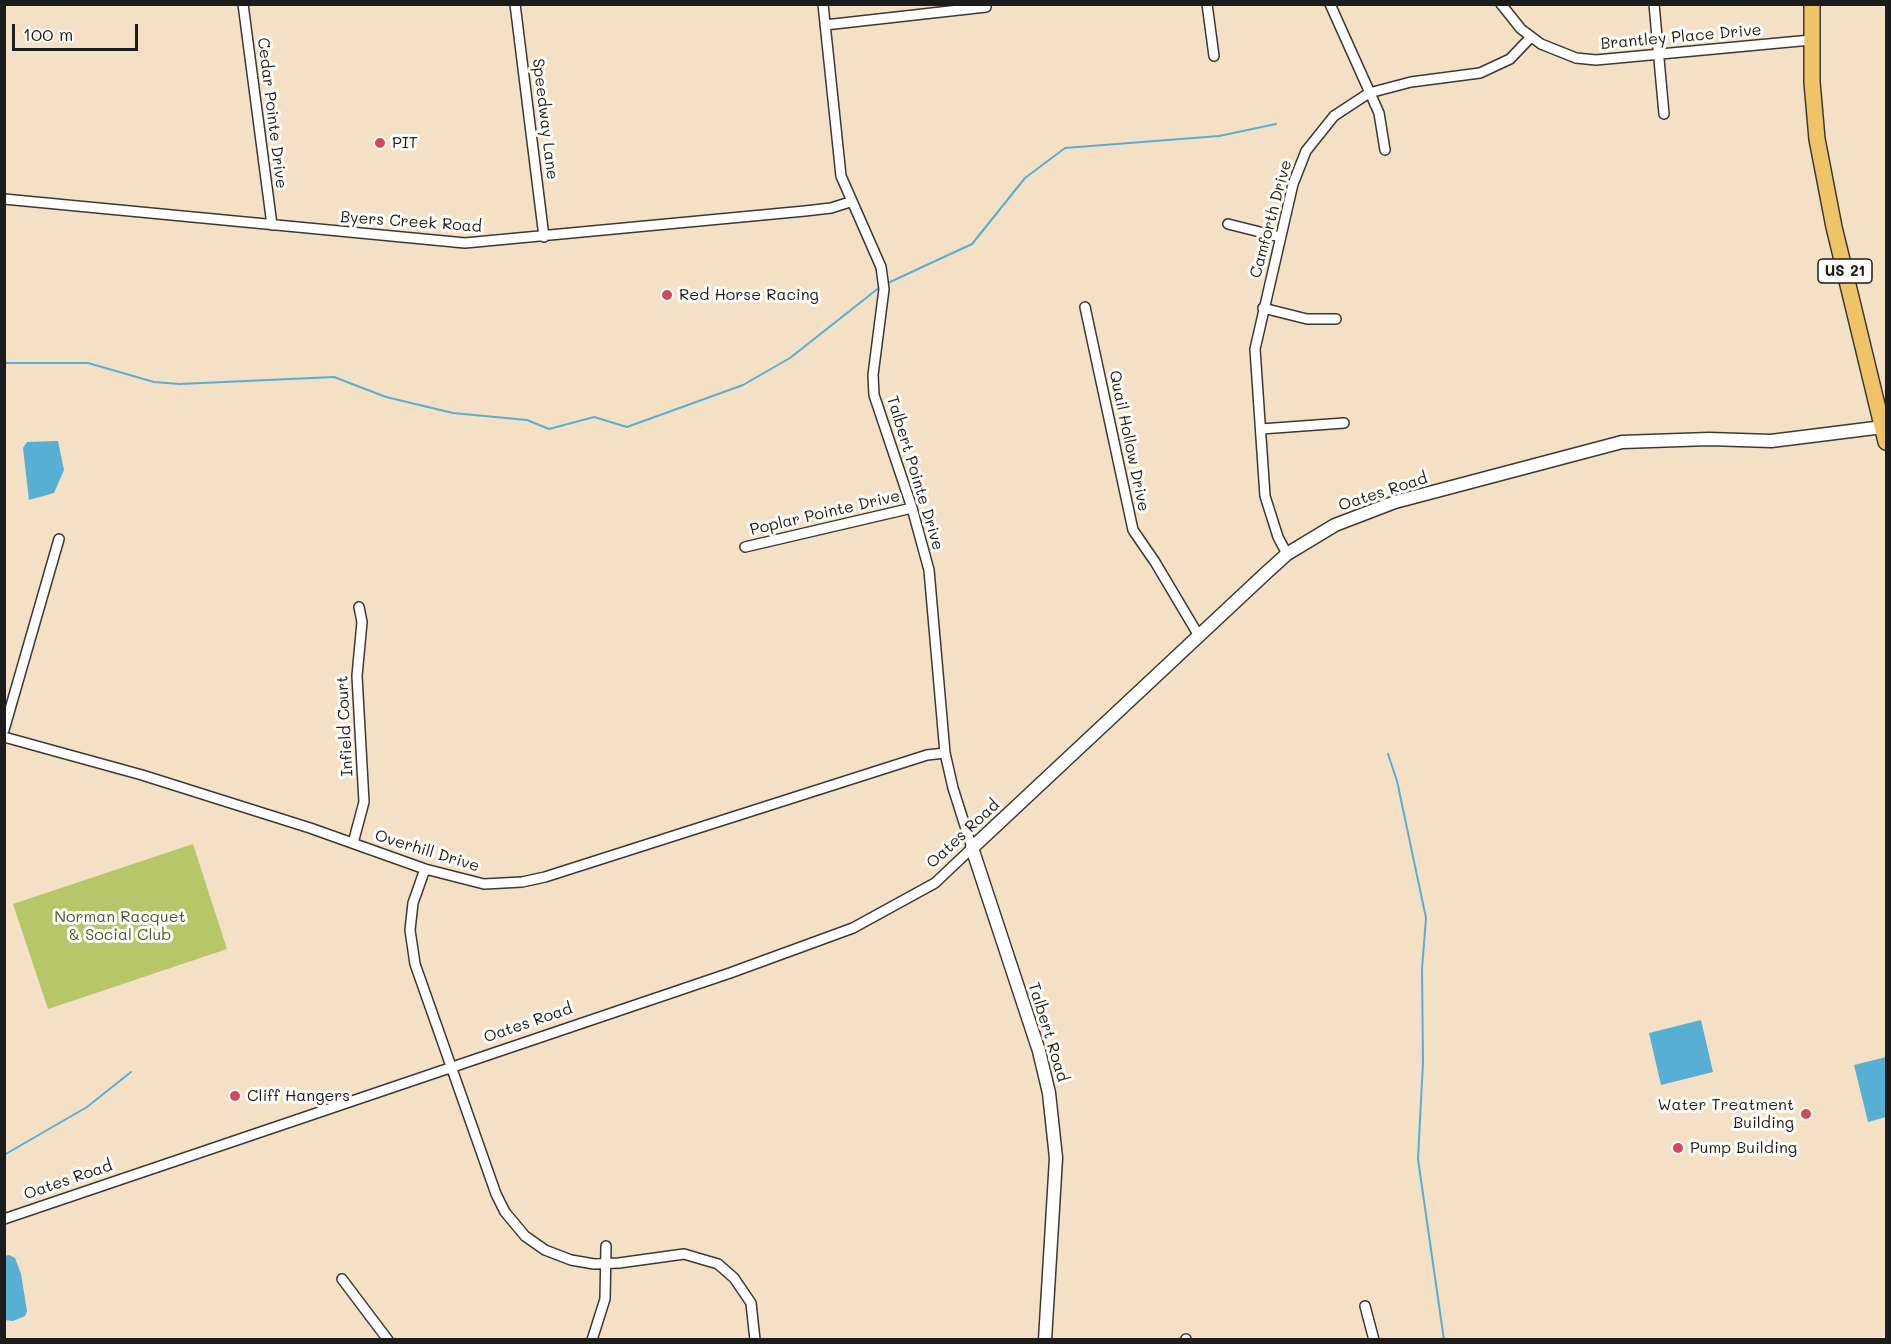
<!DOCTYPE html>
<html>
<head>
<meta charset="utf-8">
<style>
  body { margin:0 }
  #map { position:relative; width:1891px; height:1344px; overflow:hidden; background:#f3e0c5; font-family:Mali,sans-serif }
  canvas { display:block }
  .frame { position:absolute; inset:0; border:6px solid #1c1c1c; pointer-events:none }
  .scale { position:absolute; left:12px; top:24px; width:126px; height:27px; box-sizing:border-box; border:3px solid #1c1c1c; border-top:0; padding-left:8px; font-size:18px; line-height:21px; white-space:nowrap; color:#1c1c1c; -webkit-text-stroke:4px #fdfcf7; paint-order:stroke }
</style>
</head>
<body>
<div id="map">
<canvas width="1891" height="1344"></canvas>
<div class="frame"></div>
<div class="scale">100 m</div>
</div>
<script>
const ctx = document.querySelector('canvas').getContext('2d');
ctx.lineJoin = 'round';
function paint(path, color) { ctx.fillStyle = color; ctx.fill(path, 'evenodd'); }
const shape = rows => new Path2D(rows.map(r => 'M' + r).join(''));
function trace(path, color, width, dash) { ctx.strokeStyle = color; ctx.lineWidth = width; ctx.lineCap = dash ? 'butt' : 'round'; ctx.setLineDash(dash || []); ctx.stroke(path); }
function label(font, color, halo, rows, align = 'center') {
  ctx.font = font + ' Mali,sans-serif'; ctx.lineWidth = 6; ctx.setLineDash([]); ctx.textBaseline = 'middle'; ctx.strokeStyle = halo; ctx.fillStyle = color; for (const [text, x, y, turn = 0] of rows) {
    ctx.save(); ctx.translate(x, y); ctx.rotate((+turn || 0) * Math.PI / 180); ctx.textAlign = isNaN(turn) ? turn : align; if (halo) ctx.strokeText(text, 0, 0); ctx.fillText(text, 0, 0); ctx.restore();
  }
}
paint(shape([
  [193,844,227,949,48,1009,13,904]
]), '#b7c668');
paint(shape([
  [58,441,64,470,54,493,29,500,23,448,27,442],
  [1701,1020,1713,1072,1661,1085,1649,1033],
  [1886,1057,1886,1117,1868,1122,1854,1065],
  [9,1255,15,1258,21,1274,27,1311,25,1316,13,1321,5,1320,5,1256]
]), '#58afd4');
trace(shape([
  [890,282,972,244,1025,178,1065,148,1219,136,1276,124],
  [4,363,88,363,154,382,180,384,334,377,386,397,453,413,527,420,549,429,594,417,627,427,743,385,790,358,880,287],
  [1388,754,1397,781,1426,918,1422,969,1423,1062,1418,1159,1444,1340],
  [4,1155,87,1107,131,1072]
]), '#58afd4', 2);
const minor = shape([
  [243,4,272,225],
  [515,4,544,237],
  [1207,4,1214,56],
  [1330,4,1379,113,1385,150],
  [1501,4,1521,29,1541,44,1576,58,1596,60,1811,40],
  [1654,4,1664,114],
  [825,25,986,7],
  [4,199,465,243,805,211,831,208,850,202],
  [1228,224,1280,237],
  [1085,307,1133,530,1155,562,1199,636],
  [1263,308,1307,319,1336,319],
  [1261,429,1344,423],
  [745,547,912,508],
  [1287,554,1278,537,1265,496,1255,349,1293,184,1306,151,1334,116,1369,93,1411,82,1480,73,1510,59,1531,37],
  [4,730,59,539],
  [4,737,142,775,310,828,425,869,484,884,522,882,545,877,927,755,945,753],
  [353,843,364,802,357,676,362,622,359,607],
  [425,869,413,903,410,930,415,964,496,1194,505,1212,525,1236,545,1250,571,1260,594,1264,619,1263,684,1254,718,1264,734,1278,751,1303,755,1340],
  [4,1219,730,973,853,928,935,883,972,848,953,788,945,753,929,570,912,508,874,395,873,375,884,289,881,267,841,176,823,4],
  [342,1279,388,1340],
  [1365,1306,1374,1340],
  [1186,1339,1186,1340],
  [592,1340,605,1299,606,1246]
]);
const tertiary = shape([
  [1045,1340,1056,1158,1049,1093,1039,1051,972,848,1266,573,1287,554,1335,525,1395,502,1622,442,1709,439,1771,441,1883,427]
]);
const primary = shape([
  [1812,4,1812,82,1817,139,1834,227,1886,442]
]);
trace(minor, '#3c3935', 12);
trace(tertiary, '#3c3935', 15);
trace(primary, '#3c3935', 18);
trace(minor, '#fff', 9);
trace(tertiary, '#fff', 12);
trace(primary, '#efc469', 15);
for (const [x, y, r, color] of [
  [380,143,6,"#d1495b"],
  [667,295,6,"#d1495b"],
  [235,1096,6,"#d1495b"],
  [1806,1114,6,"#d1495b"],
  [1678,1148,6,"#d1495b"]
]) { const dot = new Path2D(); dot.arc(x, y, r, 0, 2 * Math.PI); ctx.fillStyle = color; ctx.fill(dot); trace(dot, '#fdfcf7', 2); }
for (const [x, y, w] of [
  [1845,271,54]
]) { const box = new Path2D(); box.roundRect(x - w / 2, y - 12, w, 24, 4.5); ctx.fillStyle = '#fdfcf7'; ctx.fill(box); trace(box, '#1c1c1c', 1.5); }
label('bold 15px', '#1c1c1c', null, [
  ["US 21",1845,271]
]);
label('16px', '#1c1c1c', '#fdfcf7', [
  ["Brantley Place Drive",1681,37,-5],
  ["Cedar Pointe Drive",272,113,83],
  ["Speedway Lane",545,119,83],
  ["Camforth Drive",1271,219,-75],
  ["Byers Creek Road",411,222,4],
  ["Quail Hollow Drive",1129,441,78],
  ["Talbert Pointe Drive",915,473,73],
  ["Oates Road",1383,492,-18],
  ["Poplar Pointe Drive",825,513,-13],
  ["Infield Court",345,726,-93],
  ["Oates Road",963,834,-43],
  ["Overhill Drive",427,851,17],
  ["Oates Road",528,1023,-19],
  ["Talbert Road",1048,1032,73],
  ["Oates Road",68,1180,-19]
]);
label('16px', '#1c1c1c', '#fdfcf7', [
  ["PIT",392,143],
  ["Red Horse Racing",679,295],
  ["Cliff Hangers",247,1096],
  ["Water Treatment",1794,1105,"right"],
  ["Building",1794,1123,"right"],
  ["Pump Building",1690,1148]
], 'left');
label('16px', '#525837', '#fdfcf7', [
  ["Norman Racquet",120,917],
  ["& Social Club",120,935]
]);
</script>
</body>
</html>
